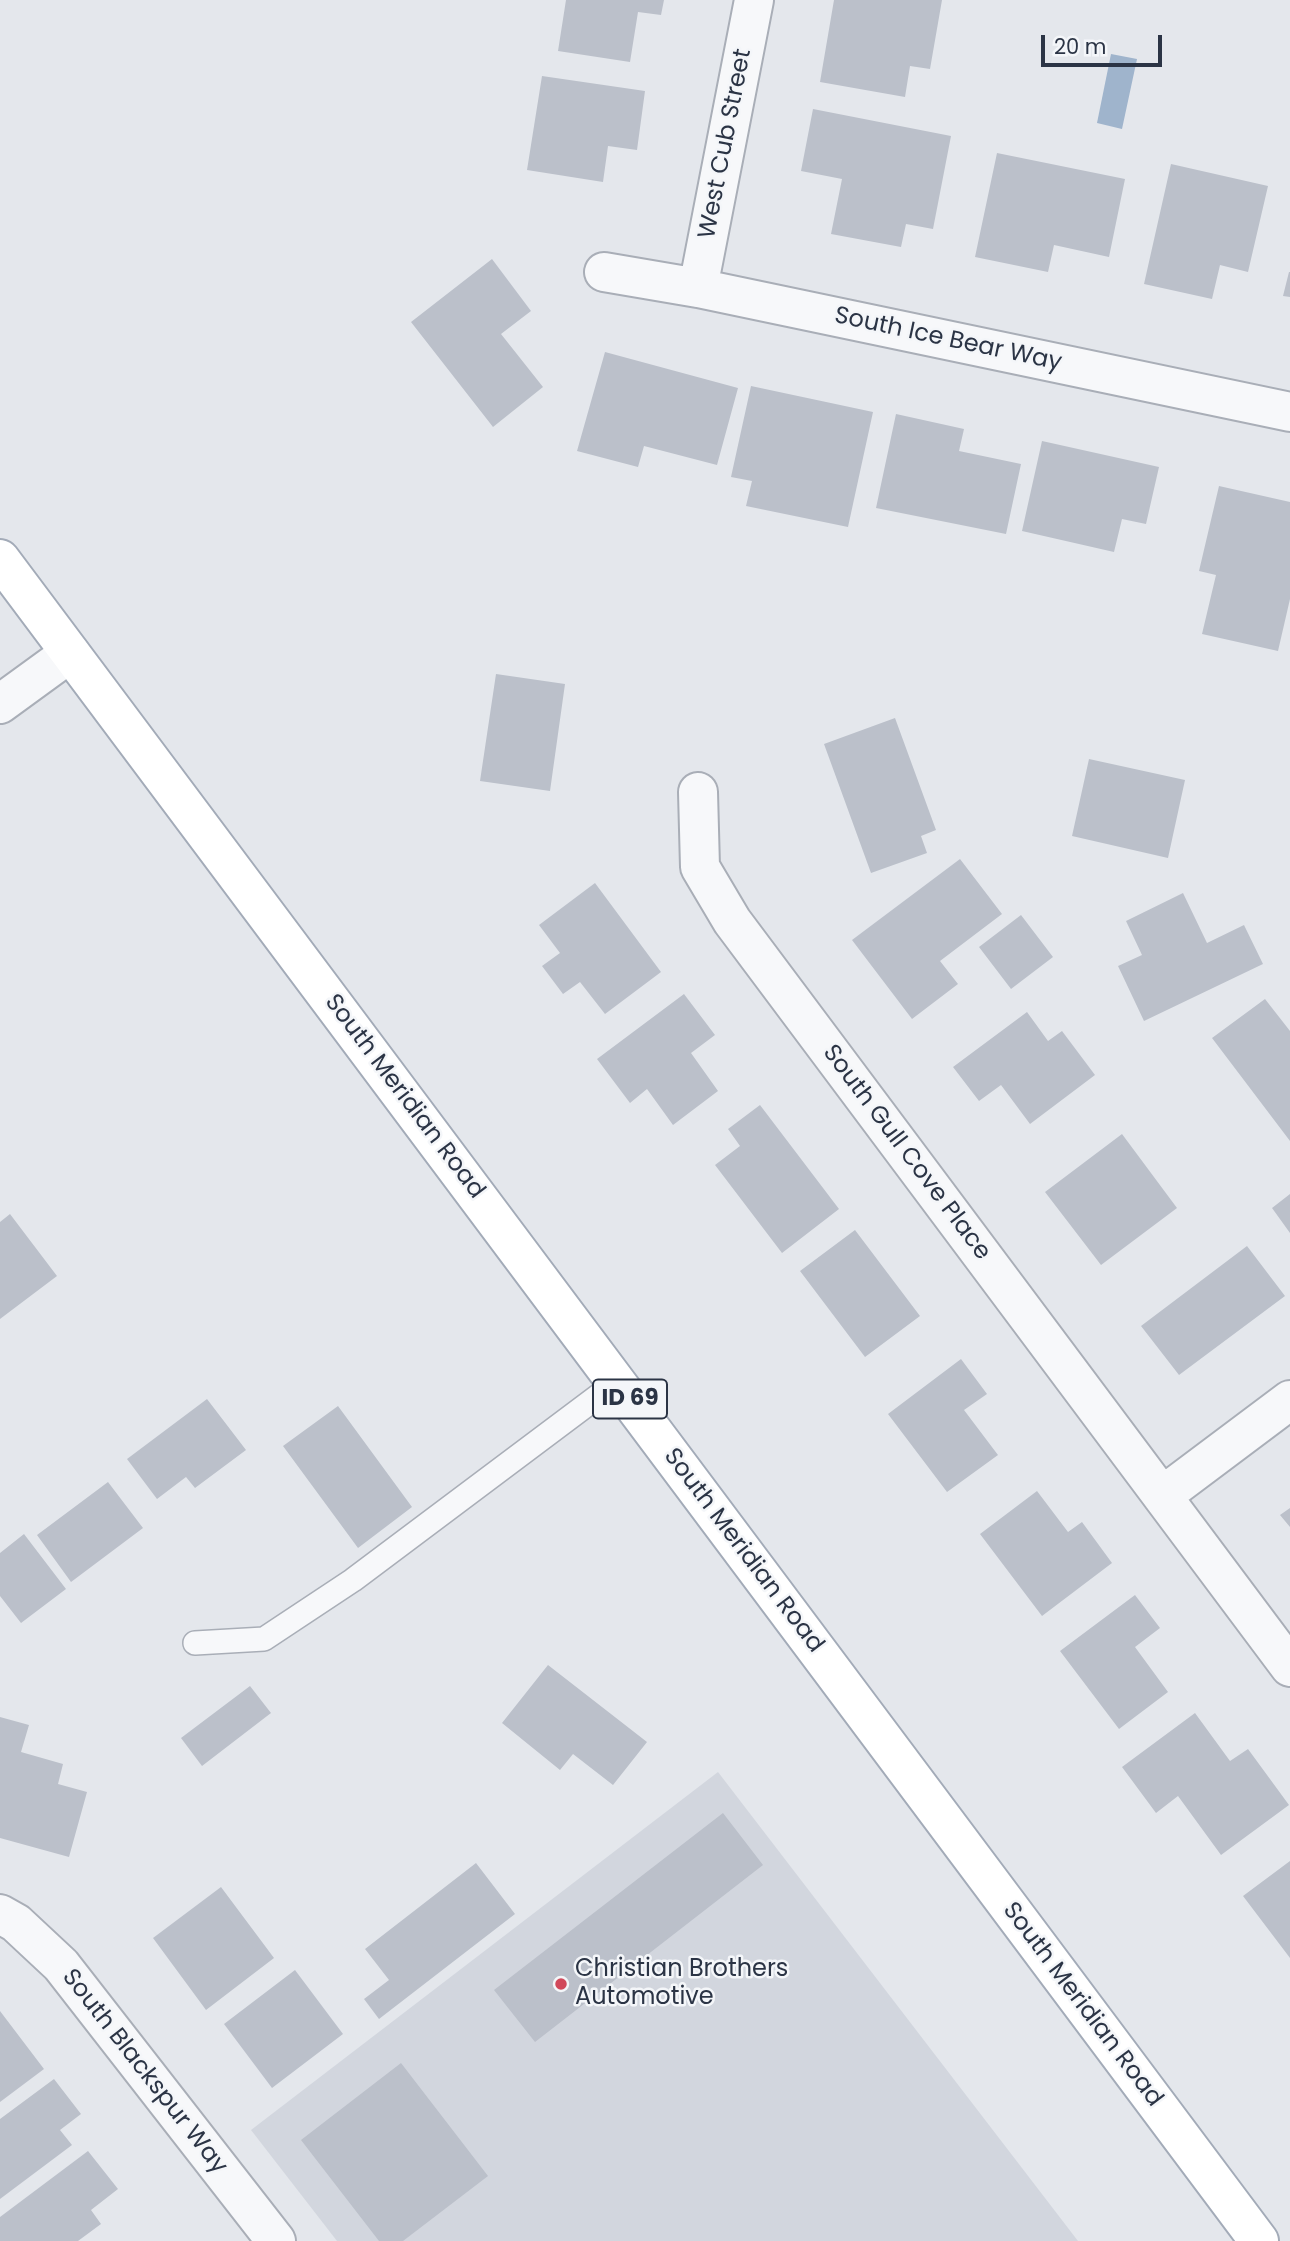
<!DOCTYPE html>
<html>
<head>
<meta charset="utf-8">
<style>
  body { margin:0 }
  #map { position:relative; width:1290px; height:2241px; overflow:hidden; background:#e4e7ec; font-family:Poppins,sans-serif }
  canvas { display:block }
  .scale { position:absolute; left:1041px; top:35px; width:121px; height:32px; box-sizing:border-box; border:4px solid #2b3445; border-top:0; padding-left:9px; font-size:21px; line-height:24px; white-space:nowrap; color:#2b3445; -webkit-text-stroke:5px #f4f6f9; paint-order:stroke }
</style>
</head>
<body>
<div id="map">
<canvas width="1290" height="2241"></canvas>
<div class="scale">20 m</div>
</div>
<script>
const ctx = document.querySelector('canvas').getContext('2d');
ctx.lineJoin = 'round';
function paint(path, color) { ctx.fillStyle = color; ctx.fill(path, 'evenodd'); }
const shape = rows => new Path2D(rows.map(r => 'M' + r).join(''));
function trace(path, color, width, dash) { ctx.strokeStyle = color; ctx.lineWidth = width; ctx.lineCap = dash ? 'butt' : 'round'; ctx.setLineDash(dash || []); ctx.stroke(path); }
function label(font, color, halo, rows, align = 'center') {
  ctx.font = font + ' Poppins,sans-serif'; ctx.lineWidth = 5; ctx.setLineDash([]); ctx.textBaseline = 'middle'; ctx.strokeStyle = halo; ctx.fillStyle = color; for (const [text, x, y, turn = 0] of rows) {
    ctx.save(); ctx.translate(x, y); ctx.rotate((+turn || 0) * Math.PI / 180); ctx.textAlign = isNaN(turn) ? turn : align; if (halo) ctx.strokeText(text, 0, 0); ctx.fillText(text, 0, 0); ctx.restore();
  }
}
paint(shape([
  [718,1772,1078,2241,337,2241,251,2130]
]), '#d2d6de');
paint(shape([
  [1111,54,1137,59,1122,129,1097,123]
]), '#9fb4cc');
paint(shape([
  [566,0,664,0,661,15,638,12,630,62,558,51],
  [834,0,942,0,930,69,910,66,905,97,820,82],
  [542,76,645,91,637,150,608,146,603,182,527,170],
  [813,109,951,136,933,229,906,224,901,247,831,234,842,179,801,171],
  [997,153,1125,179,1109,257,1054,245,1048,272,975,257],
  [1171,164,1268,186,1248,272,1220,265,1212,299,1144,284],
  [492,259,531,311,501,334,543,387,493,427,411,322],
  [1289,272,1290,272,1290,297,1283,296],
  [605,352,738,388,717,465,644,446,638,467,577,451],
  [751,386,873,412,848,527,746,506,752,481,731,477],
  [896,414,964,429,959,451,1021,464,1006,534,876,508],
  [1042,441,1159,467,1146,524,1122,519,1114,552,1022,531],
  [1219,486,1290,502,1290,599,1278,651,1202,634,1216,575,1199,571],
  [496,674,565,684,550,791,480,781],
  [895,718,936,830,921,836,927,853,871,873,824,744],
  [1089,759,1185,780,1168,858,1072,836],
  [960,859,1002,914,940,961,958,984,912,1019,852,940],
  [595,883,661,972,605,1014,580,982,563,994,542,966,560,953,539,925],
  [1183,893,1207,943,1244,925,1263,964,1144,1021,1118,966,1142,955,1126,921],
  [1021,915,1053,957,1011,989,979,947],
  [684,994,715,1035,691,1053,718,1091,673,1125,647,1089,630,1103,597,1059],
  [1265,999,1290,1031,1290,1141,1212,1038],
  [1027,1012,1048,1041,1062,1031,1095,1075,1030,1124,1001,1085,979,1101,953,1067],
  [760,1105,839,1209,782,1253,715,1165,740,1146,728,1129],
  [1122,1134,1177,1208,1101,1265,1045,1192],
  [1290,1194,1290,1233,1272,1208],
  [10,1214,57,1276,0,1319,0,1222],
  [855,1230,920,1316,865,1357,800,1271],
  [1247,1246,1285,1296,1179,1375,1141,1326],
  [961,1359,987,1394,964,1410,998,1455,947,1492,888,1414],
  [207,1399,246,1450,195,1488,186,1477,157,1499,127,1459],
  [338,1406,412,1507,358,1548,283,1446],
  [108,1482,143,1528,71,1582,37,1535],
  [1037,1491,1068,1532,1082,1522,1112,1563,1042,1616,980,1534],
  [1290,1508,1290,1527,1280,1515],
  [24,1534,66,1589,21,1623,0,1596,0,1553],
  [1135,1595,1160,1628,1135,1647,1168,1692,1119,1729,1060,1651],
  [548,1665,647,1742,613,1785,573,1754,560,1770,502,1723],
  [250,1686,271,1713,202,1766,181,1738],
  [1195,1713,1230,1761,1248,1749,1289,1805,1221,1855,1178,1796,1156,1813,1122,1767],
  [0,1717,29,1725,21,1752,63,1764,58,1784,87,1792,69,1857,0,1838],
  [723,1813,763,1865,535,2042,494,1990],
  [1290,1861,1290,1958,1243,1896],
  [476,1863,515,1914,379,2019,364,1999,389,1980,365,1949],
  [221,1887,274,1958,206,2010,153,1938],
  [295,1970,343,2034,272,2088,224,2024],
  [0,2011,44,2069,0,2102],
  [401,2063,488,2176,403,2241,379,2241,301,2140],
  [54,2079,81,2114,60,2130,72,2145,0,2199,0,2119],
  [88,2151,118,2189,91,2210,101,2224,78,2241,0,2241,0,2217]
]), '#bbc0ca');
const lane = shape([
  [195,1643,264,1639,353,1580,617,1382]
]);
const street = shape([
  [604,272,698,288,1290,412],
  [698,288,754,0],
  [0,704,70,653],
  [698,792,700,867,732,921,1290,1667],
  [1162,1496,1290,1400],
  [0,1914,16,1923,61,1965,276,2241]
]);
const primary = shape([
  [0,559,1259,2241]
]);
trace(lane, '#a9aeb7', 26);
trace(street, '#a9aeb7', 42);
trace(primary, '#a3abb8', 42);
trace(lane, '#f7f8fa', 23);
trace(street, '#f7f8fa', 38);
trace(primary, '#fff', 38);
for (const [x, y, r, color] of [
  [561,1984,7,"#d1495b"]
]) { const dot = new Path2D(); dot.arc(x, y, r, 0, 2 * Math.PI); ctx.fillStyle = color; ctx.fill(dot); trace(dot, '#f4f6f9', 2.5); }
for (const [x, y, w] of [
  [630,1399,74]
]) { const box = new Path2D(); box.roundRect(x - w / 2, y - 19.5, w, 39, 5); ctx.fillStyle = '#f4f6f9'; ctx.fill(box); trace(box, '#2b3445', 2); }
label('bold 23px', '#2b3445', null, [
  ["ID 69",630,1399]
]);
label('24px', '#2b3445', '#f4f6f9', [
  ["West Cub Street",726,144,-79],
  ["South Ice Bear Way",948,340,12],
  ["South Meridian Road",404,1097,53],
  ["South Gull Cove Place",906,1153,53],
  ["South Meridian Road",743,1551,53],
  ["South Meridian Road",1082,2005,53],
  ["South Blackspur Way",144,2072,52]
]);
label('24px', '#2b3445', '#f4f6f9', [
  ["Christian Brothers",575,1970],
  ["Automotive",575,1998]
], 'left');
</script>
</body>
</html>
